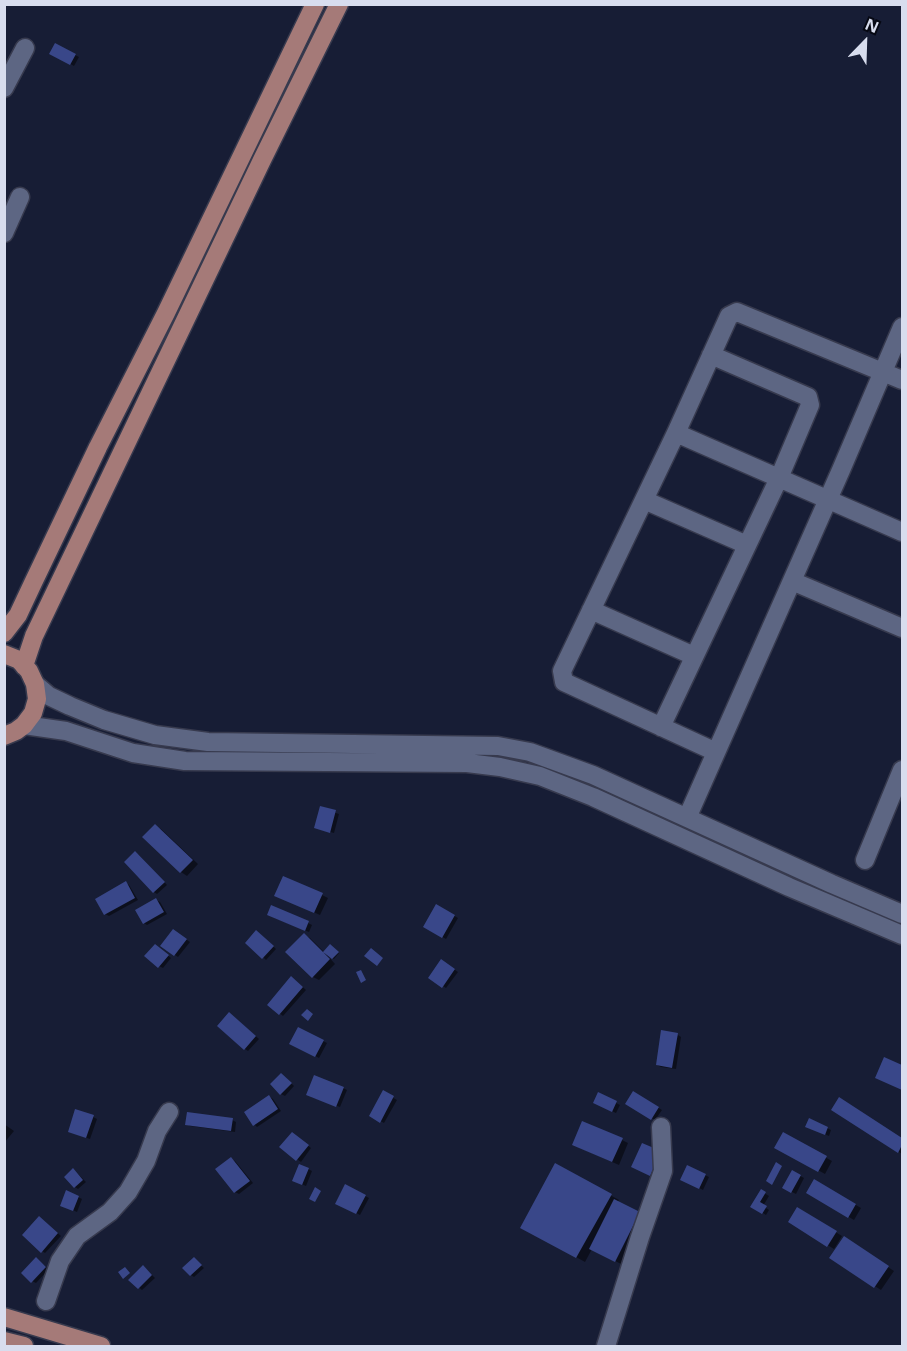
<!DOCTYPE html>
<html>
<head>
<meta charset="utf-8">
<style>
  body { margin:0 }
  #map { position:relative; width:907px; height:1351px; overflow:hidden; background:#171d35; font-family:"Noto Sans",sans-serif }
  canvas { display:block }
  .frame { position:absolute; inset:0; border:6px solid #d8ddee; pointer-events:none }
  .north { position:absolute; left:835px; top:12px; width:60px; height:60px; -webkit-text-stroke:4px #060813; paint-order:stroke; rotate:23deg; font-size:16px; font-weight:700; line-height:24px; text-align:center; color:#d8ddee }
  .north::after { content:''; display:block; margin:auto; width:21px; height:27px; background:#d8ddee; clip-path:polygon(50% 0,100% 100%,50% 72%,0 100%) }
</style>
</head>
<body>
<div id="map">
<canvas width="907" height="1351"></canvas>
<div class="frame"></div>
<div class="north">N</div>
</div>
<script>
const ctx = document.querySelector('canvas').getContext('2d');
ctx.lineJoin = 'round';
function paint(path, color) { ctx.fillStyle = color; ctx.fill(path, 'evenodd'); }
const shape = rows => new Path2D(rows.map(r => 'M' + r).join(''));
function trace(path, color, width, dash) { ctx.strokeStyle = color; ctx.lineWidth = width; ctx.lineCap = dash ? 'butt' : 'round'; ctx.setLineDash(dash || []); ctx.stroke(path); }
paint(shape([
  [55,45,79,57,74,66,51,53],
  [321,808,339,814,334,833,319,829],
  [155,826,161,829,198,864,187,876,181,872,144,837],
  [135,853,139,855,167,885,157,894,154,892],
  [126,883,129,885,138,900,109,916,105,914],
  [322,895,328,898,320,915,282,898],
  [156,900,160,902,167,914,147,925,144,923],
  [437,906,458,918,446,939,425,927],
  [272,917,308,923,312,925,309,932],
  [177,933,190,942,178,957,175,955],
  [260,934,276,949,266,960,263,957],
  [304,935,310,938,325,953,330,946,339,953,334,959,328,956,335,964,319,980,313,977],
  [159,948,171,958,163,968,159,966],
  [445,963,458,972,446,988,430,977],
  [295,980,306,990,283,1016,269,1005],
  [233,1016,259,1039,248,1051,245,1049],
  [299,1029,327,1043,319,1058,291,1043],
  [678,1035,681,1037,676,1069,661,1067,657,1065],
  [285,1077,294,1086,285,1096,281,1094],
  [343,1088,347,1090,340,1107,311,1097],
  [383,1092,397,1100,384,1123,371,1116],
  [633,1093,662,1110,655,1120,627,1104],
  [270,1097,273,1099,281,1111,257,1127,254,1124],
  [846,1102,902,1139,902,1154,833,1109],
  [594,1103,616,1103,620,1105,616,1113],
  [93,1117,97,1119,90,1139,73,1133],
  [232,1120,236,1122,235,1132,190,1126,187,1124],
  [810,1120,831,1130,829,1136,811,1128],
  [4,1124,14,1131,4,1143],
  [783,1134,832,1161,825,1174,776,1147],
  [296,1136,311,1148,301,1162,281,1147],
  [622,1140,628,1143,619,1165,580,1148],
  [231,1159,235,1161,253,1183,239,1194,235,1192,217,1170],
  [556,1165,619,1200,617,1202,645,1217,621,1264,592,1249,585,1262,522,1227],
  [688,1167,709,1177,703,1190,682,1179],
  [308,1169,312,1171,306,1186,297,1182],
  [74,1170,86,1182,78,1189,75,1187],
  [793,1172,804,1178,796,1194,784,1188],
  [815,1181,861,1208,854,1220,808,1193],
  [346,1186,369,1198,360,1215,337,1203],
  [761,1191,769,1196,763,1206,769,1210,766,1215,752,1206],
  [78,1197,82,1199,77,1212,66,1207],
  [798,1209,842,1236,834,1249,790,1222],
  [43,1220,61,1236,45,1253,42,1251],
  [850,1242,894,1271,881,1290,831,1258],
  [36,1259,49,1269,36,1283,32,1281],
  [194,1259,204,1268,194,1277,191,1275],
  [146,1269,155,1278,142,1290,130,1280]
]), '#0007');
paint(shape([
  [55,43,76,54,70,65,49,54],
  [320,806,336,810,330,833,314,828],
  [155,824,193,860,180,873,142,837],
  [135,851,165,882,153,893,124,862],
  [283,876,323,893,314,913,274,896],
  [126,881,135,898,104,915,95,899],
  [156,898,164,912,143,924,135,910],
  [436,904,455,915,442,938,423,927],
  [271,905,309,921,305,931,267,915],
  [173,929,187,939,174,956,160,946],
  [256,930,274,946,262,959,245,943],
  [304,933,330,959,312,978,285,952],
  [155,944,169,955,158,968,144,956],
  [330,944,339,952,332,959,323,952],
  [371,948,383,958,377,966,364,956],
  [441,959,455,969,442,988,428,978],
  [361,970,366,980,361,983,356,972],
  [291,976,303,987,279,1015,267,1005],
  [307,1009,313,1014,308,1021,301,1015],
  [229,1012,256,1036,244,1050,217,1026],
  [298,1027,324,1040,315,1057,289,1044],
  [661,1030,678,1033,672,1068,656,1065],
  [884,1057,902,1065,902,1090,875,1078],
  [281,1073,292,1083,280,1095,270,1084],
  [314,1075,344,1087,336,1107,306,1095],
  [383,1090,394,1096,380,1123,369,1116],
  [633,1091,659,1107,651,1120,625,1104],
  [598,1092,617,1101,612,1112,593,1103],
  [269,1095,278,1109,253,1126,244,1112],
  [839,1097,902,1138,902,1145,898,1153,831,1110],
  [75,1109,94,1115,86,1138,68,1132],
  [187,1112,233,1118,231,1131,185,1125],
  [809,1118,828,1127,825,1135,805,1127],
  [582,1121,623,1138,612,1162,572,1145],
  [292,1132,309,1145,296,1161,279,1147],
  [783,1132,827,1156,818,1172,774,1148],
  [642,1143,661,1151,650,1176,631,1167],
  [231,1157,250,1181,234,1193,215,1169],
  [776,1162,782,1166,772,1185,766,1181],
  [555,1163,612,1194,576,1258,520,1228],
  [299,1164,309,1168,302,1185,292,1181],
  [687,1165,706,1174,699,1189,680,1180],
  [73,1168,83,1180,74,1188,64,1177],
  [792,1170,801,1175,791,1193,782,1188],
  [814,1179,856,1204,848,1218,806,1193],
  [345,1184,366,1195,356,1214,335,1204],
  [315,1187,321,1191,315,1202,309,1199],
  [761,1189,766,1192,760,1202,767,1206,762,1214,750,1207],
  [66,1190,79,1196,73,1211,60,1206],
  [614,1199,640,1212,615,1262,589,1249],
  [797,1207,837,1231,827,1247,788,1222],
  [39,1216,58,1233,41,1253,22,1235],
  [844,1236,889,1266,874,1288,829,1258],
  [36,1257,46,1267,31,1283,21,1273],
  [194,1257,202,1265,190,1276,182,1268],
  [143,1265,152,1275,138,1289,128,1280],
  [125,1267,130,1273,123,1279,118,1272]
]), '#394789');
const minor = shape([
  [4,88,25,48],
  [4,233,20,197],
  [676,433,902,532],
  [644,500,747,545],
  [792,581,902,628],
  [591,610,694,656],
  [35,684,49,696,70,706,104,720,155,735,208,742,498,746,530,752,593,775,832,884,902,914],
  [24,725,66,731,133,753,185,761,467,763,500,767,540,776,593,797,789,887,902,935],
  [661,727,779,478,810,405,808,397,711,355],
  [716,752,564,682,562,671,676,433,729,316,737,312,902,380],
  [687,818,841,470,902,327],
  [865,860,902,770],
  [46,1301,60,1261,77,1236,110,1212,128,1192,146,1161,157,1131,169,1112],
  [606,1346,640,1237,663,1171,661,1127]
]);
const major = shape([
  [4,633,18,615,33,583,98,447,166,313,315,4],
  [4,654,19,660,29,671,35,684,37,699,33,713,24,725,16,731,4,736],
  [24,666,34,636,262,160,339,4],
  [4,1317,101,1346],
  [4,1341,24,1346]
]);
trace(minor, '#373a4e', 21);
trace(major, '#373a4e', 21);
trace(minor, '#5d6683', 18);
trace(major, '#a57a78', 18);
</script>
</body>
</html>
